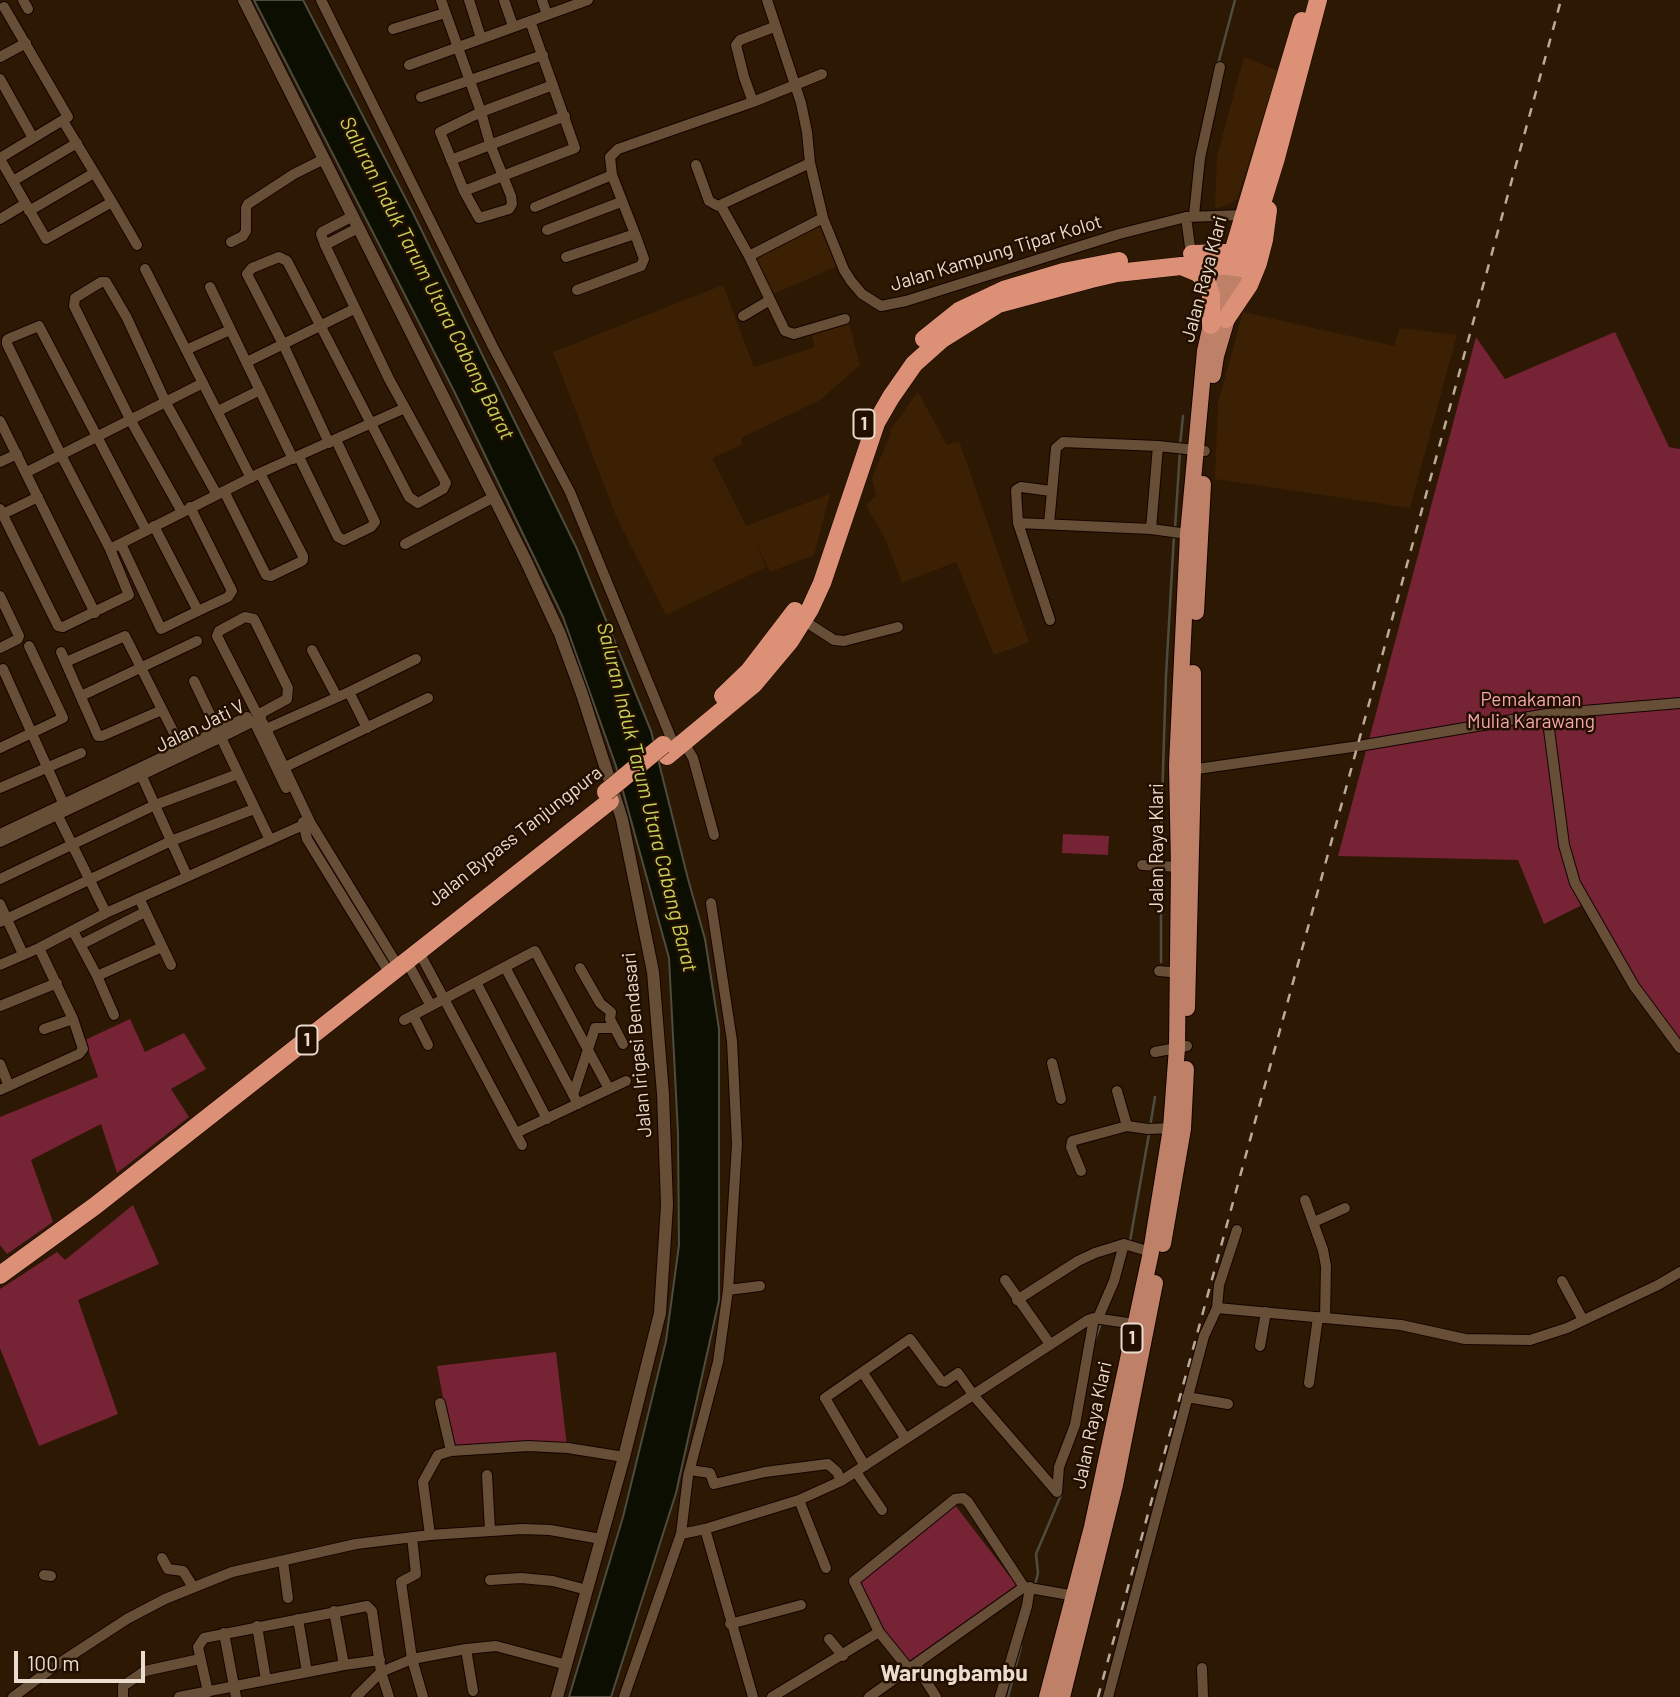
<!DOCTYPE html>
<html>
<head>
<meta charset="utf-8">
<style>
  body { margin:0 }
  #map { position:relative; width:1680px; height:1697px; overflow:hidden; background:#2d1803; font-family:Barlow,sans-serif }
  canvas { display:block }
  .scale { position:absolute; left:14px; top:1651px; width:131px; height:32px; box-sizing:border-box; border:4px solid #eadcce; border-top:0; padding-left:9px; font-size:21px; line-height:24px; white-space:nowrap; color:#eadcce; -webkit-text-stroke:5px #230f00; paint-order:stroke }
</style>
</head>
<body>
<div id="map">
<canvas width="1680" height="1697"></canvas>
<div class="scale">100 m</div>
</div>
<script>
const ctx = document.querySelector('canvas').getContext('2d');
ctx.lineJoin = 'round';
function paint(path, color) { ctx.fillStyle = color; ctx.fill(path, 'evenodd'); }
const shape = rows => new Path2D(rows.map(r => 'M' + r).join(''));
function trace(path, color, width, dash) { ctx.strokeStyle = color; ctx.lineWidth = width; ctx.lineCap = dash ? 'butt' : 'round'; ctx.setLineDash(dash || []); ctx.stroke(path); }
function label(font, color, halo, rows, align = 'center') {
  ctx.font = font + ' Barlow,sans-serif'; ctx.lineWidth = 5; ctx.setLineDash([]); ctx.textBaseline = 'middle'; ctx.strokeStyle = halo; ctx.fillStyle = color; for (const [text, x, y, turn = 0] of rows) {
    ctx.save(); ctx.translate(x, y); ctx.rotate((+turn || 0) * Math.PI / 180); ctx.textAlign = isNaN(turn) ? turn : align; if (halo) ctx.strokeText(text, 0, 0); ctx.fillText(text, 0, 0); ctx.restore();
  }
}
paint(shape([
  [1244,57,1278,71,1237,199,1230,204,1218,208,1215,207,1217,156],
  [822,222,840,265,769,296,751,256],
  [723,285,754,367,815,347,811,333,849,324,860,365,820,400,741,438,742,445,712,458,746,526,830,494,814,555,770,572,753,539,766,567,666,615,616,516,553,352],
  [1243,312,1394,346,1400,328,1457,335,1410,508,1215,479,1218,403],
  [918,392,947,445,959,441,1029,642,994,655,956,562,902,583,885,539,866,505,876,496,872,478,891,433,890,430]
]), '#3b2003');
paint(shape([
  [1615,332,1669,447,1680,449,1680,1044,1672,1046,1629,985,1582,905,1544,924,1518,860,1338,856,1476,337,1505,379],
  [1063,834,1109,836,1108,855,1062,853],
  [130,1019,145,1052,184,1033,206,1069,171,1089,189,1117,117,1173,101,1124,31,1160,53,1222,7,1254,0,1245,0,1117,98,1077,85,1040],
  [133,1205,159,1264,78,1300,118,1414,39,1446,0,1348,0,1289,57,1252,65,1260],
  [556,1352,567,1446,453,1451,437,1366],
  [955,1505,1018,1587,909,1669,853,1584]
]), '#752335');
const water = shape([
  [254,0,303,0,414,215,577,549,651,731,688,879,705,939,719,1029,719,1300,676,1493,611,1697,569,1697,623,1517,666,1341,679,1245,678,1133,669,958,616,766,563,617,454,391,254,0]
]);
paint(water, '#0b0e00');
trace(water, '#4e4c3e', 2);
trace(shape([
  [1218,64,1235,0],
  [1180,445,1183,416],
  [1175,528,1180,451],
  [1160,864,1166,676,1174,535],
  [1161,871,1161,962],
  [1150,1127,1155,1097],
  [1130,1241,1149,1134],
  [1095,1340,1101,1323],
  [1035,1585,1038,1573,1036,1554,1061,1495],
  [1008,1697,1021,1646]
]), '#4e4c3e', 2.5);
const minor = shape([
  [23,0,28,9],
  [321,0,493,347,570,492,671,738],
  [441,0,481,112,490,144,511,196,512,204,509,209,479,218,464,191,440,132,481,112,553,85],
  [469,0,481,38],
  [504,0,513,26],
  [542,0,547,15],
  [767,0,801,103,807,132,810,163,823,218,844,270,851,281,862,294,881,306,906,301,1119,234,1186,217,1243,215],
  [393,29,445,13],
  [0,57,26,43],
  [409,65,588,0],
  [0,79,33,138],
  [421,97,543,55],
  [753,102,744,77,736,45,740,40,774,27],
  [0,158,68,117,4,7],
  [0,159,46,239,112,202,63,121],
  [451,160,565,116],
  [696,165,709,201,718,206,810,163],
  [13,181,77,143],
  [464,191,575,148,530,21],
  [112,202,137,245],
  [721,206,749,256,785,331,794,334,845,319],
  [535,207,612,175,610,157,618,149,753,102,822,74],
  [29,211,94,173],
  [1194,215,1200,158,1220,67],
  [351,217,322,232,321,234,325,245,358,228],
  [1186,217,1191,254],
  [0,219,25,204],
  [547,230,621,202],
  [231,242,243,236,246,231,246,208,248,204,294,174,324,159],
  [749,256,823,218],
  [566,257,635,234,612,175],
  [145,269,251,478],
  [210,287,293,459],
  [577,290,641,266,644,259,635,234],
  [743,316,770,300],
  [186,350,230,330],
  [247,362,354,309],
  [218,411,260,390],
  [0,421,95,613],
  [329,443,283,344,247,274,252,268,279,257,287,261,409,497,418,503,443,489,446,483,405,408],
  [299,457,338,537,344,540,371,527,375,522,336,440],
  [0,462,17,454],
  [27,472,203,383],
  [224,491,266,575,271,576,300,562,303,560,303,556,260,473],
  [0,509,58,626,63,627,129,595,110,549,61,455,7,344,7,340,10,338,39,326,146,530],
  [182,512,131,421,74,306,75,298,101,282,106,282,127,318,166,403,217,495],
  [3,514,38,497],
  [1018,523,1151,529,1188,534],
  [1049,524,1056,448,1063,442,1158,446,1205,451],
  [154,526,198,611,228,597,232,591,190,507],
  [1151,529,1158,446],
  [121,544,161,629,198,611],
  [405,544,494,497],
  [110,549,260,473,405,408,389,379,325,245],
  [0,596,19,636,18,639,0,648],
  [803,620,834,640,844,641,898,627],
  [1050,620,1018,523,1016,490,1021,487,1051,491],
  [312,650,337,697],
  [61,652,98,736,102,736,162,710],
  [66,662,125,636,183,751],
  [3,669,65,807],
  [194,681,270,840],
  [349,692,416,659],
  [81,696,197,641],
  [1547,714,1564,845,1575,883,1634,986,1680,1048],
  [254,721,286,788],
  [266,729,349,692,367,728],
  [684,743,693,758,714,835],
  [0,748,63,718,29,646],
  [139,770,187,876],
  [279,770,428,698],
  [1190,770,1359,746,1547,714,1680,703],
  [0,788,81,753],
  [55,810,106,913],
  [303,822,307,839,390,974],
  [310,822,398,966],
  [0,834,247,717],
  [0,842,222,737,260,718,263,712,287,699,288,688,254,619,245,617,219,631,217,636,256,712,260,718,266,729,310,822,106,913,39,948,0,965],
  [1142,865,1179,867],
  [0,879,155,805,238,774],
  [139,898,171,965],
  [0,904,23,954],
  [0,922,171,841,254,809],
  [73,931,97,976,114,1015],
  [82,944,145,912],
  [418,950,522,1145],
  [406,960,431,1006],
  [505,967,578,1104],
  [580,968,600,1003,611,1012,610,1019,623,1044],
  [1159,971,1181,973],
  [97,976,162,947],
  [476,982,547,1119],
  [0,1006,57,983],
  [413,1015,428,1045],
  [404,1020,535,951,609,1089],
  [44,1029,73,1019],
  [1155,1052,1187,1046],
  [1052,1063,1061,1099],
  [0,1064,9,1086],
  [0,1090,79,1054,83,1049,73,1019,39,948],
  [1117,1091,1127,1126],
  [573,1095,595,1028,615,1028],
  [516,1133,626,1081],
  [1081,1171,1071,1147,1072,1141,1127,1126,1148,1129,1171,1128],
  [1305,1200,1323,1250,1326,1266,1325,1317],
  [1314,1222,1345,1208],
  [1005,1280,1050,1344],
  [1562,1281,1583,1320],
  [728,1290,760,1286],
  [1017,1300,1078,1261,1095,1253,1124,1244,1151,1252],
  [1217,1308,1219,1285,1237,1230],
  [1098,1318,1114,1281,1124,1244],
  [1260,1346,1266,1312],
  [863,1373,906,1439],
  [1309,1383,1318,1317],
  [1187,1397,1228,1404],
  [440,1403,451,1451,528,1446,568,1448,624,1457],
  [865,1466,825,1398,910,1339,941,1381,945,1382,958,1373,974,1396,1057,1492,1059,1467,1075,1425,1094,1318],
  [690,1470,710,1473,714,1484,765,1472,828,1464,837,1472,841,1481],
  [856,1472,882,1510],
  [487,1475,490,1531],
  [799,1500,826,1568],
  [705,1529,753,1697],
  [681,1534,705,1529,799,1500,841,1481,1088,1320,1094,1318,1141,1325],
  [430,1535,423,1482,438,1455,451,1451],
  [412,1537,416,1574,401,1582,412,1659,423,1697],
  [162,1558,168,1569,183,1571,193,1587],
  [283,1561,288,1598],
  [44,1575,51,1576],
  [490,1580,521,1578,553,1581,587,1590],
  [334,1611,344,1665],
  [298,1619,307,1672],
  [730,1624,801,1605],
  [257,1626,266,1680],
  [224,1633,236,1697],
  [829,1639,843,1656],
  [466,1649,473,1691],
  [916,1665,936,1697],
  [1202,1668,1203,1697],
  [909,1669,879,1632,854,1581,955,1499,963,1498,968,1502,1024,1587],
  [208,1692,198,1647,204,1638,367,1606,372,1611,381,1672,389,1697],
  [13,1697,55,1666,127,1619,165,1599,232,1572,356,1544,430,1535,522,1529,550,1530,601,1539],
  [123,1697,123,1686,145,1671,200,1659],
  [179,1697,344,1665,380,1660],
  [356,1697,381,1672,412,1659,466,1649,496,1646,567,1665],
  [624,1697,681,1534,688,1476,718,1362,728,1290,737,1144,732,1041,711,903],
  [772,1697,879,1632],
  [869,1697,1024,1587,1075,1596],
  [1000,1697,1027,1606,1030,1587],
  [1108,1697,1204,1336,1217,1308,1401,1325,1465,1339,1530,1340,1567,1328,1658,1285,1680,1272]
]);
const tertiary = shape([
  [244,0,526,561,560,634,582,694,622,819,653,972,663,1094,667,1205,660,1313,624,1457,557,1697]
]);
const primary = shape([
  [1213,375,1216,356,1242,268],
  [1196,612,1203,484],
  [1187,1008,1193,771,1193,673],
  [1163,1244,1183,1129,1186,1069],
  [1047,1697,1092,1527,1151,1252,1171,1128,1177,1048,1179,867,1177,765,1188,534,1205,351,1211,325,1229,266],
  [1062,1697,1115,1485,1155,1283]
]);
const trunk = shape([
  [1192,254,1225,253,1245,255],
  [1230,262,1302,21],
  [1181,266,1198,273,1207,283,1211,295,1211,325],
  [1226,319,1249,285,1258,263,1264,240,1268,210],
  [924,339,959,311,1006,289,1063,272,1119,261],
  [723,696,749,671,795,611],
  [667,756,754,684,790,641,810,609,822,583,876,423,891,397,914,364,942,339,998,304,1091,279,1117,273,1181,266,1229,266,1242,268,1276,158,1318,0],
  [0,1275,95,1206,610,801]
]);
trace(minor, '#140300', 12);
trace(tertiary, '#140300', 14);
trace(primary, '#140300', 18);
trace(trunk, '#140300', 19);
trace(minor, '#664e37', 10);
trace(tertiary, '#664e37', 12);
trace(primary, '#be8067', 16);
trace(trunk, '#dc9177', 18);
trace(shape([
  [1098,1697,1561,0]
]), '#bbab9b', 2.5, [9, 9]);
const trunkBridge = shape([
  [606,792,663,745]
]);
trace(trunkBridge, '#140300', 19, []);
trace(trunkBridge, '#dc9177', 18);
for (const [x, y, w] of [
  [864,424,21],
  [307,1040,21],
  [1132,1338,21]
]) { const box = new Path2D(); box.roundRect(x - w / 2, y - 14.5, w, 29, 5); ctx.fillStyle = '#230f00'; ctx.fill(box); trace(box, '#eadcce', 2); }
label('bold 18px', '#eadcce', null, [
  ["1",864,424],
  ["1",307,1040],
  ["1",1132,1338]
]);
label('19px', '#eadcce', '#230f00', [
  ["Jalan Kampung Tipar Kolot",996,253,-17],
  ["Jalan Raya Klari",1204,279,-75],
  ["Jalan Jati V",200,726,-26],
  ["Jalan Bypass Tanjungpura",515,836,-38],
  ["Jalan Raya Klari",1157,848,-90],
  ["Jalan Irigasi Bendasari",637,1045,-95],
  ["Jalan Raya Klari",1092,1425,-78]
]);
label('19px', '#f3a6af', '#230f00', [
  ["Pemakaman",1531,700],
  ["Mulia Karawang",1531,722]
]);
label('italic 21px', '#c2d557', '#230f00', [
  ["Saluran Induk Tarum Utara Cabang Barat",427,278,63],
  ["Saluran Induk Tarum Utara Cabang Barat",647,797,76]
]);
label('bold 23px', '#eadcce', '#230f00', [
  ["Warungbambu",954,1673]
]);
</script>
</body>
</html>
